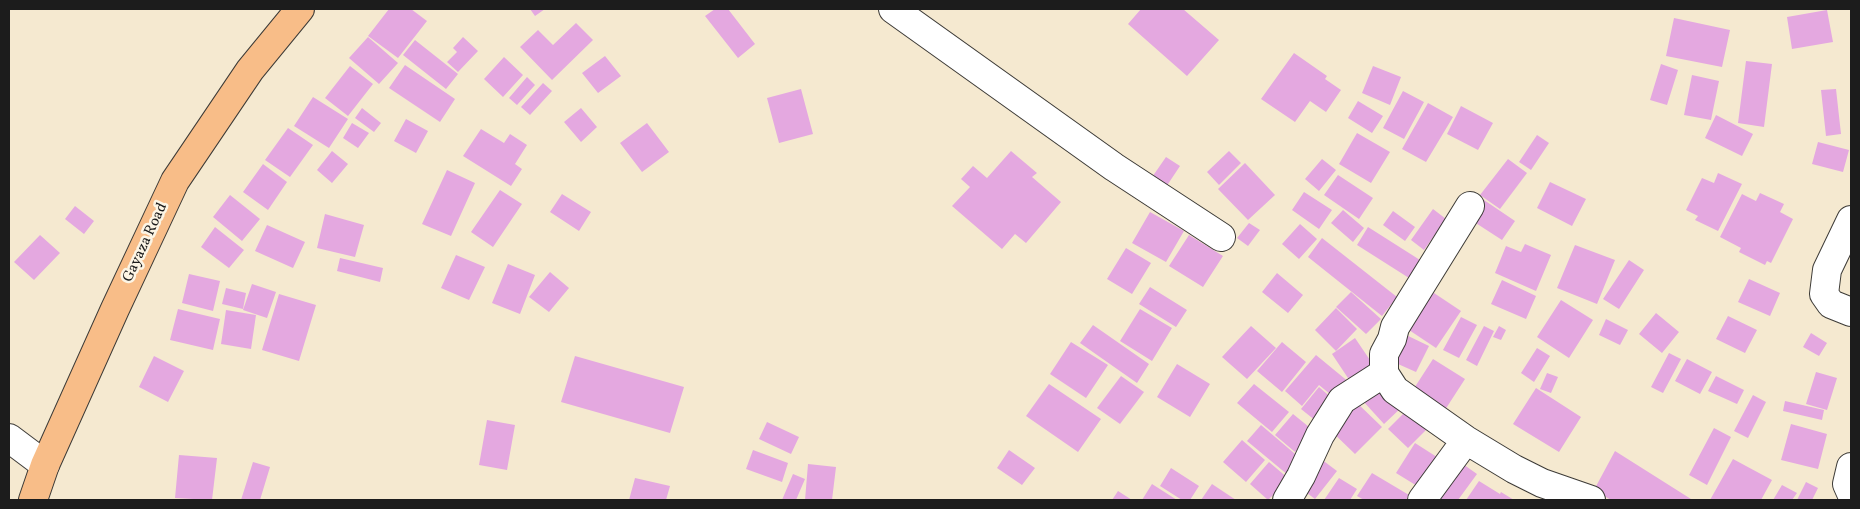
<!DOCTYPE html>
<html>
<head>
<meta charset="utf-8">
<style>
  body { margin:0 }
  #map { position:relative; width:1860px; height:509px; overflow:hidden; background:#f5e9d0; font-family:Vollkorn,serif }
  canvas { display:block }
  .frame { position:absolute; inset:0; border:10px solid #1c1c1c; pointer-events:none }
</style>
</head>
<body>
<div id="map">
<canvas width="1860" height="509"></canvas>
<div class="frame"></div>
</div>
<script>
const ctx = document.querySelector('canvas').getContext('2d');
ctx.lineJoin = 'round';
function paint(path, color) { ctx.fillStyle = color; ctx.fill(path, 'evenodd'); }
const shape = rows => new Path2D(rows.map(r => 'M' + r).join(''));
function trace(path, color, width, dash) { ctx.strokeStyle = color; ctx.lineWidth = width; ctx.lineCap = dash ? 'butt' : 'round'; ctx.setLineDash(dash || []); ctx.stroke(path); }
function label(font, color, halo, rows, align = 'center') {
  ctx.font = font + ' Vollkorn,serif'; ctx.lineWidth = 5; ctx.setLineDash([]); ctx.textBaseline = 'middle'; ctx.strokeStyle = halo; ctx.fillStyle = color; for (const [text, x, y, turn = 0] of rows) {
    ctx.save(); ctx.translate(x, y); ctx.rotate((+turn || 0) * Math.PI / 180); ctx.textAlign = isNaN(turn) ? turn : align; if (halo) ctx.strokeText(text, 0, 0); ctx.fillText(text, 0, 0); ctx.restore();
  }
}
paint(shape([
  [389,9,411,9,427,21,398,58,368,36],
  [530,9,545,9,535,16],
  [715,9,728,9,755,44,738,58,705,16],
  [1141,9,1183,9,1219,40,1187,76,1128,24],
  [1827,10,1833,42,1792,49,1787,17],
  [1674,18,1730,30,1722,67,1666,56],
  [576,23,593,40,552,80,520,47,538,30,553,45],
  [368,37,398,63,379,84,349,58],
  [463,37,478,51,458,72,447,62,457,52,453,48],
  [415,40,458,74,446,89,403,55],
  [1294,53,1327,76,1325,79,1341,90,1326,112,1310,101,1295,122,1261,99],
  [605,56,621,76,598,93,582,73],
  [504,57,523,75,503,97,484,79],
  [1746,61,1772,64,1764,127,1738,123],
  [1661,64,1678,70,1667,105,1650,100],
  [405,65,455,99,440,122,389,88],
  [350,66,373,84,348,116,325,98],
  [1373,66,1401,77,1390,105,1362,93],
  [1692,75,1719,81,1711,120,1684,115],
  [527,77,535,85,517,105,509,98],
  [543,83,552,91,530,115,521,107],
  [801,89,813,134,779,143,767,98],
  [1836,89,1841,134,1826,136,1821,90],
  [1403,91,1424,102,1404,139,1383,128],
  [313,97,348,119,329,148,294,126],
  [1358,101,1383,116,1372,133,1348,118],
  [1428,103,1453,117,1426,162,1402,149],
  [1461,106,1493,123,1478,150,1447,134],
  [362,108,381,123,374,132,355,118],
  [581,108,597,127,581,142,564,122],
  [1716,115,1753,134,1742,156,1705,138],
  [406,119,428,131,416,153,394,141],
  [352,123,369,133,358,148,343,138],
  [647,123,669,152,642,172,620,143],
  [288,128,313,145,290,177,265,160],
  [481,129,504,143,510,134,527,145,515,164,522,169,511,186,463,156],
  [1357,133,1390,152,1371,183,1339,164],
  [1537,135,1549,143,1531,170,1519,162],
  [1818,142,1849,150,1843,172,1812,164],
  [332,151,348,164,332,183,317,170],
  [1011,151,1037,173,1032,177,1061,202,1026,243,1015,234,1002,249,952,206,970,187,961,179,973,166,987,178],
  [1229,151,1241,163,1219,185,1207,172],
  [1166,157,1180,166,1162,193,1148,183],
  [1322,159,1336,170,1319,191,1305,179],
  [1508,159,1527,173,1500,209,1480,195],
  [1245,163,1275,195,1248,220,1218,189],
  [263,164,287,182,268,210,243,192],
  [447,170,475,183,451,236,422,224],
  [1718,173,1742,184,1718,231,1695,220,1698,216,1686,210,1702,178,1714,183],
  [1338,175,1373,198,1359,219,1324,195],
  [1550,182,1586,199,1572,226,1537,208],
  [500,190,522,204,493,247,471,232],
  [1304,192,1332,210,1319,229,1292,210],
  [1760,193,1784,204,1780,212,1793,219,1771,263,1767,261,1765,265,1739,252,1741,248,1720,237,1742,194,1756,201],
  [562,194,591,212,579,231,550,212],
  [230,195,260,219,242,241,213,217],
  [1481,198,1515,221,1502,240,1468,218],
  [75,206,94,221,84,234,65,219],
  [1433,209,1446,219,1424,250,1411,240],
  [1343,210,1364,228,1353,242,1331,223],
  [1393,211,1415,227,1405,241,1383,225],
  [1150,212,1184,231,1166,262,1132,243],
  [325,214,364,225,355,257,317,248],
  [1249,223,1260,230,1248,246,1237,238],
  [1300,224,1317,239,1299,259,1282,244],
  [267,225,305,242,293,268,255,251],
  [215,227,244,250,229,268,201,247],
  [1368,227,1420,260,1409,278,1357,245],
  [40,235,60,253,34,280,14,262],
  [1189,235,1223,256,1203,287,1169,266],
  [1322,238,1397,297,1382,316,1308,257],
  [1525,244,1551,255,1536,291,1495,273,1506,246,1521,252],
  [1575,245,1615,260,1597,304,1557,288],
  [1126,248,1151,263,1132,294,1107,279],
  [456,255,485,267,469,300,441,288],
  [340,258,383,268,380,282,337,271],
  [1629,260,1644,270,1619,309,1603,299],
  [508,264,535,275,520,314,492,303],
  [550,272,569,288,549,312,529,297],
  [1277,273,1303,295,1288,313,1262,292],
  [189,274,220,281,213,311,182,303],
  [1749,279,1780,293,1770,316,1738,302],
  [1502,280,1536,296,1526,319,1491,304],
  [252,284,276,292,267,318,243,310],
  [1150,287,1187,310,1176,327,1139,304],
  [226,288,246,293,243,309,222,304],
  [1431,291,1461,311,1436,348,1406,328],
  [1351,292,1381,319,1366,334,1336,307],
  [279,294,316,305,299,361,262,350],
  [1561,300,1593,320,1569,358,1537,337],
  [1336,308,1357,329,1336,351,1315,330],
  [178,309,220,319,213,350,170,340],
  [1140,309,1172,328,1152,361,1120,341],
  [226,310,256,315,251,349,221,344],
  [1656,313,1679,332,1662,353,1639,334],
  [1728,316,1757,330,1745,353,1716,339],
  [1461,317,1477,325,1459,358,1443,350],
  [1606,319,1628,330,1620,345,1599,335],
  [1093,325,1149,364,1137,383,1080,343],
  [1251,326,1276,348,1247,379,1222,357],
  [1484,326,1494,331,1477,366,1466,360],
  [1499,326,1506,330,1501,340,1493,337],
  [1402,333,1429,346,1416,372,1389,360],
  [1811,333,1827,343,1819,356,1803,347],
  [1355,338,1374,366,1350,381,1332,354],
  [1071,342,1108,365,1086,398,1050,374],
  [1282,342,1306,362,1282,392,1257,371],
  [1537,348,1550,356,1534,382,1521,373],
  [1669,353,1681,359,1663,393,1651,387],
  [1316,355,1350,383,1336,399,1319,385,1302,406,1285,391],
  [154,356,184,371,168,402,139,387],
  [575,356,684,387,670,433,561,402],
  [1433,359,1465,379,1443,413,1411,393],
  [1687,359,1712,372,1700,394,1675,381],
  [1177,364,1210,384,1190,417,1157,397],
  [1816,372,1837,378,1827,410,1806,404],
  [1547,373,1558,377,1551,393,1540,389],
  [1121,376,1144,392,1120,424,1097,408],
  [1716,376,1744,390,1737,404,1708,391],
  [1382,383,1403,406,1384,424,1363,401],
  [1049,384,1101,419,1078,452,1026,416],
  [1254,384,1289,412,1272,432,1237,403],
  [1319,387,1334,400,1316,421,1301,409],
  [1536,388,1581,417,1559,452,1513,424],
  [1753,395,1766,402,1748,438,1734,431],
  [1354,400,1382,427,1355,454,1327,427],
  [1785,401,1824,410,1822,420,1783,411],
  [1407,410,1426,430,1408,448,1388,429],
  [1293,414,1314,431,1295,452,1275,435],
  [487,420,515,425,507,470,479,465],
  [767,422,799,437,791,454,759,439],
  [1791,424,1827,434,1818,469,1781,460],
  [1261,425,1301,459,1288,475,1247,441],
  [1714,428,1731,437,1707,485,1689,475],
  [1242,440,1265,460,1246,482,1223,462],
  [1415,443,1440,459,1422,489,1396,473],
  [753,450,788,463,782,482,746,469],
  [1009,450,1035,468,1022,485,997,468],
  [1615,451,1691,499,1690,500,1611,500,1594,490],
  [179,455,217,458,212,500,175,498],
  [1321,459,1337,471,1315,499,1299,487],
  [1733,459,1772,480,1761,500,1710,500],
  [253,462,270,467,260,500,241,500],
  [1269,462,1289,479,1268,500,1250,484],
  [1460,462,1477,474,1458,500,1433,500],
  [808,464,836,467,832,500,805,500],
  [1171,468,1199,486,1190,500,1182,500,1160,486],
  [1372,473,1409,495,1406,500,1364,500,1357,496],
  [793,474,805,479,796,500,782,500],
  [635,478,670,486,666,500,629,500],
  [1339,478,1357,489,1350,500,1324,500],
  [1479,481,1500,494,1501,492,1514,500,1466,500],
  [1806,482,1818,488,1812,500,1797,500],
  [1152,484,1177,500,1142,500],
  [1212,484,1236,500,1201,500],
  [1782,485,1797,493,1792,500,1773,500],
  [1118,491,1132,500,1112,500]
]), '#e4a8e0');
const minor = shape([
  [893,9,1114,167,1221,237],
  [1470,206,1395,327,1392,339,1384,354,1384,373,1395,390,1466,440,1514,469,1542,483,1591,500],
  [1851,220,1827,270,1824,294,1831,304,1851,312],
  [9,438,45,465],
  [1851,467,1847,484,1851,493],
  [1287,500,1301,476,1320,435,1342,400,1384,373],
  [1422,500,1466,440]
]);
const major = shape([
  [33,500,45,465,115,309,175,181,250,70,300,9]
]);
trace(minor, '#3d3b37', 30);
trace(major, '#3d3b37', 30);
trace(minor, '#fff', 28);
trace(major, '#f8bd88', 28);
label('15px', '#1c1c1c', '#fcf5e5', [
  ["Gayaza Road",146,243,-65]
]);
</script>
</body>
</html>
